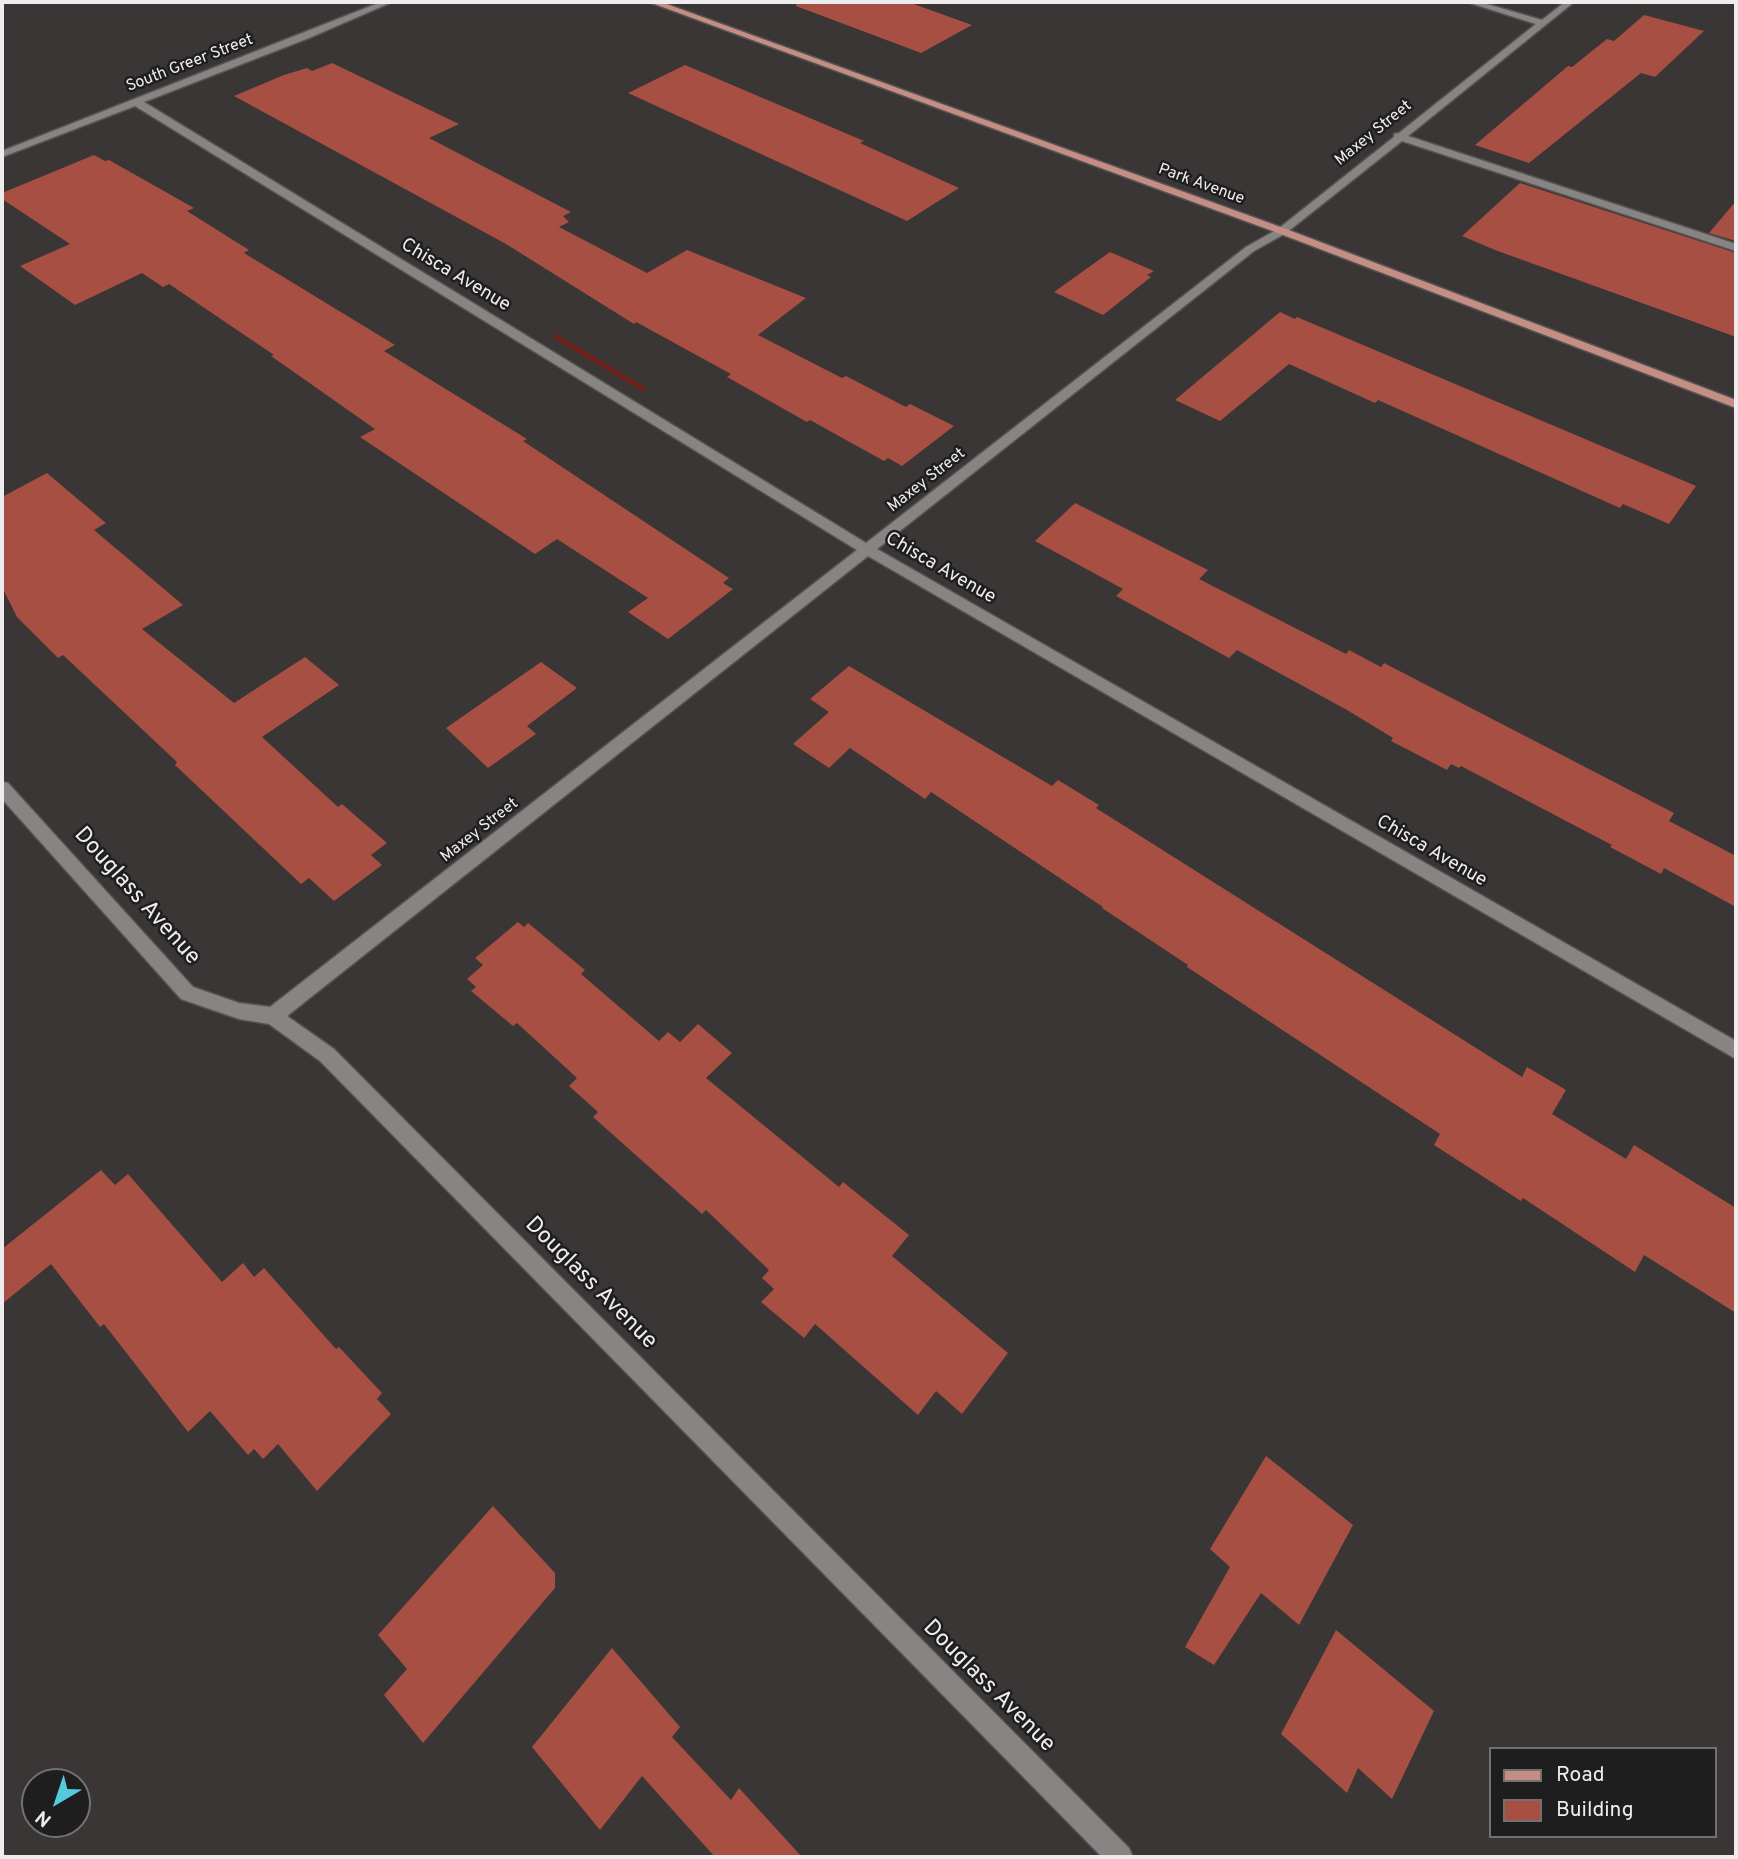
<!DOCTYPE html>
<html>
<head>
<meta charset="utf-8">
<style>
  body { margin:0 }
  #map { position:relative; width:1738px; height:1859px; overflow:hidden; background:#393635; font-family:Overpass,sans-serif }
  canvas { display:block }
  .frame { position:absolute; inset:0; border:4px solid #eeecec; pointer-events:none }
  .legend { position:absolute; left:1489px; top:1747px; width:228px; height:91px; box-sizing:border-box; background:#1f1e1e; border:2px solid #727070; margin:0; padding:9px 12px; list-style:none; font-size:21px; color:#eeecec }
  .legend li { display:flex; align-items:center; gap:14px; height:35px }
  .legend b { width:35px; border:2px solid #727070 }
  .north { position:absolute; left:21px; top:1768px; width:70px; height:70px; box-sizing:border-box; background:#1f1e1e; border:2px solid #727070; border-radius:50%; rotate:219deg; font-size:19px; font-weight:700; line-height:28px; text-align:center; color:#eeecec }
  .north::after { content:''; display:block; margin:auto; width:24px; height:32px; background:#54cadd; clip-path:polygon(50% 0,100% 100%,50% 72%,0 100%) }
</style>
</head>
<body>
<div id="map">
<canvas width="1738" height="1859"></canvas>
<div class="frame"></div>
<ul class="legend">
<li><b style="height:9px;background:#c58e85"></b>Road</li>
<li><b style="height:19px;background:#a74f43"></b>Building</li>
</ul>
<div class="north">N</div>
</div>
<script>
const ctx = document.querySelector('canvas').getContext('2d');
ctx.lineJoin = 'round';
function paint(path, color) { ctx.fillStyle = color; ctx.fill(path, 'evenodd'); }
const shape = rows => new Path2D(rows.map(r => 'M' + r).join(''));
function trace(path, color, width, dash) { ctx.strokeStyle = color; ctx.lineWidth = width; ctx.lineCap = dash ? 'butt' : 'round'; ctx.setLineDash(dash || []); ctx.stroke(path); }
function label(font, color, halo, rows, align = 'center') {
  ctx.font = font + ' Overpass,sans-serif'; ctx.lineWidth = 5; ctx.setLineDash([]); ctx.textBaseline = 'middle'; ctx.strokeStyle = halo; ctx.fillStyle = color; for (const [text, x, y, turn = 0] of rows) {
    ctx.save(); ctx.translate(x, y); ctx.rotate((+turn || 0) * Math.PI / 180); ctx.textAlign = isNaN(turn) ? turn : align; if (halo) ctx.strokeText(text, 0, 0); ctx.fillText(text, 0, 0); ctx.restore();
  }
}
paint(shape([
  [556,334,648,389,642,391,552,337]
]), '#732118');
paint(shape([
  [797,2,908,2,972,25,921,53,796,6],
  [1644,15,1704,31,1655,77,1641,73,1529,163,1475,145,1568,66,1572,67,1607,39,1614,41],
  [332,63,459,124,429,138,571,212,563,216,569,222,559,227,647,273,687,250,806,298,758,335,842,378,846,376,906,407,910,404,954,426,902,466,888,458,884,461,810,420,807,422,727,377,731,374,636,322,634,324,506,244,234,96,284,75,307,68,312,71],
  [685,65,864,141,860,143,959,188,907,221,628,93],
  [94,155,105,161,109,160,194,208,187,211,249,250,244,253,395,345,384,351,527,439,523,441,729,578,723,583,733,589,668,639,628,612,648,598,557,539,535,554,360,437,375,429,271,356,274,355,169,284,163,287,142,273,75,305,20,266,70,244,2,199,2,193],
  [1520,183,1736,253,1736,337,1495,250,1462,236],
  [1736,201,1736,241,1709,233],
  [1110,252,1154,271,1147,275,1151,277,1103,315,1054,292],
  [1280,312,1295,319,1297,317,1696,486,1669,524,1623,504,1620,508,1378,400,1375,403,1289,364,1220,421,1175,400],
  [47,473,106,523,94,530,183,605,142,629,234,703,305,657,339,685,262,737,338,807,342,804,387,843,371,855,382,865,334,901,309,878,301,884,175,765,177,762,63,655,58,658,17,617,2,587,2,497],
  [1075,503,1208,570,1199,579,1346,654,1349,650,1381,667,1384,663,1674,813,1669,821,1736,856,1736,907,1664,868,1661,874,1610,847,1612,845,1461,766,1459,768,1451,764,1447,770,1391,741,1393,738,1347,710,1237,650,1229,658,1116,596,1123,589,1035,541],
  [541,662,577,688,527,726,536,734,488,768,446,728],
  [849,666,1052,786,1058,780,1099,805,1096,808,1522,1077,1527,1067,1566,1090,1552,1114,1626,1159,1634,1145,1736,1208,1736,1313,1644,1255,1635,1272,1523,1198,1521,1201,1434,1145,1440,1134,1187,967,1188,965,1102,908,1103,907,931,792,925,799,850,748,829,768,793,744,829,712,810,699],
  [518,922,524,927,528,923,585,970,581,974,659,1041,668,1032,680,1042,698,1024,732,1053,706,1078,839,1187,843,1182,909,1235,892,1256,1008,1353,962,1414,936,1391,918,1415,815,1324,804,1338,761,1302,774,1289,762,1278,769,1270,706,1210,702,1214,593,1117,598,1112,569,1086,577,1078,517,1023,513,1026,471,991,476,987,467,979,483,965,475,958],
  [101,1170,115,1185,128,1174,222,1282,243,1263,254,1277,264,1268,336,1349,339,1347,382,1393,377,1399,391,1414,317,1491,278,1444,263,1459,254,1449,248,1455,210,1411,188,1432,104,1324,100,1327,51,1264,2,1304,2,1249],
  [1266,1456,1353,1525,1299,1625,1261,1593,1214,1665,1185,1647,1230,1567,1210,1549],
  [493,1506,555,1573,555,1588,423,1743,384,1695,407,1669,378,1635],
  [1336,1630,1434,1711,1392,1799,1358,1768,1347,1793,1281,1734],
  [612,1648,680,1727,672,1737,731,1800,739,1788,802,1857,715,1857,642,1776,600,1830,532,1747]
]), '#a74f43');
const minor = shape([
  [381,2,392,2,309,38,144,102,866,543,1246,247,1278,229,1394,137,1394,134,1399,133,1536,24,1467,2,1480,2,1542,20,1565,2,1574,2,1408,136,1736,244,1736,251,1402,141,1286,233,1254,251,877,549,1736,1041,1736,1059,868,556,287,1016,334,1049,1129,1848,1133,1857,1102,1857,320,1061,269,1024,239,1019,181,999,2,799,2,782,8,783,193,987,239,1003,270,1007,857,550,135,106,2,157,2,151,381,2]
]);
const major = shape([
  [649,2,661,2,1286,229,1736,400,1736,408,1278,233,649,2]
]);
trace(minor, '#565353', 3);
trace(major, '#565353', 3);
paint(minor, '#888483');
paint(major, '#c58e85');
label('16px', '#eeecec', '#1f1e1e', [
  ["South Greer Street",190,64,-21],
  ["Maxey Street",1374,134,-39],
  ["Park Avenue",1201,185,20],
  ["Maxey Street",927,481,-38],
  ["Maxey Street",480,831,-38]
]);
label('19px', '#eeecec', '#1f1e1e', [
  ["Chisca Avenue",455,276,31],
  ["Chisca Avenue",940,569,30],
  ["Chisca Avenue",1431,852,30]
]);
label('23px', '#eeecec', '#1f1e1e', [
  ["Douglass Avenue",136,897,48],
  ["Douglass Avenue",590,1284,45],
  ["Douglass Avenue",988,1687,45]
]);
</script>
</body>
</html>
